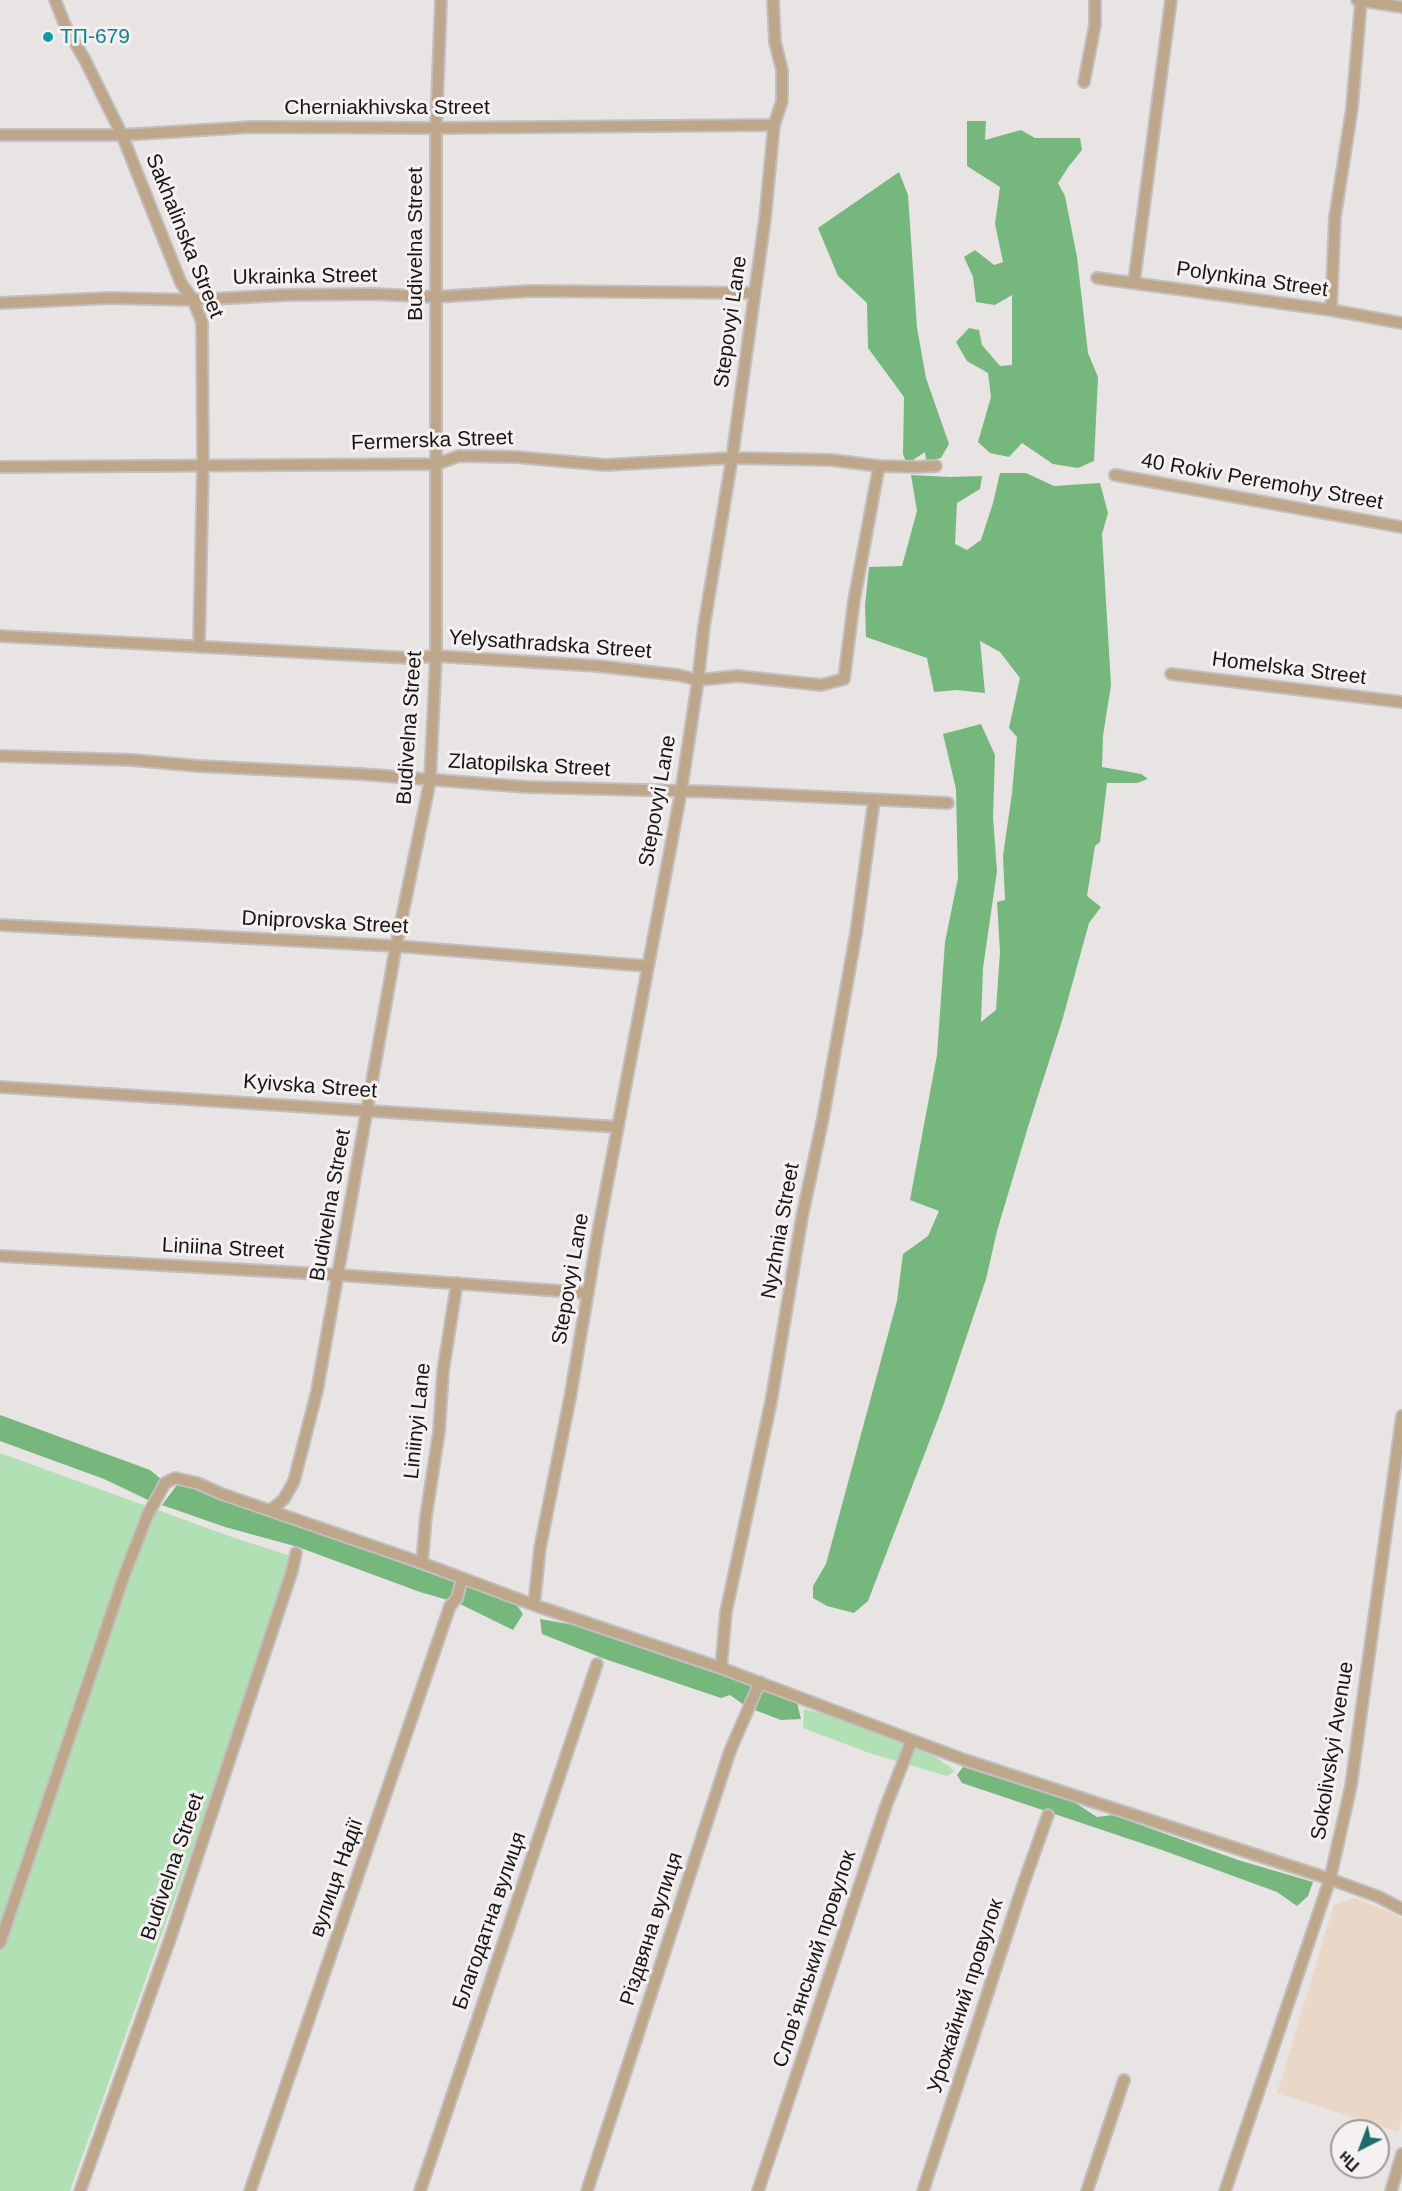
<!DOCTYPE html>
<html>
<head>
<meta charset="utf-8">
<style>
  body { margin:0 }
  #map { position:relative; width:1402px; height:2191px; overflow:hidden; background:#e7e4e3; font-family:Helvetica,sans-serif }
  canvas { display:block }
  .north { position:absolute; left:1330px; top:2119px; width:60px; height:60px; box-sizing:border-box; background:#f5f1f0; border:2px solid #9d9a99; border-radius:50%; rotate:222deg; font-size:16px; font-weight:700; line-height:24px; text-align:center; color:#181717 }
  .north::after { content:''; display:block; margin:auto; width:21px; height:27px; background:#1f6b6e; clip-path:polygon(50% 0,100% 100%,50% 72%,0 100%) }
</style>
</head>
<body>
<div id="map">
<canvas width="1402" height="2191"></canvas>
<div class="north">Пн</div>
</div>
<script>
const ctx = document.querySelector('canvas').getContext('2d');
ctx.lineJoin = 'round';
function paint(path, color) { ctx.fillStyle = color; ctx.fill(path, 'evenodd'); }
const shape = rows => new Path2D(rows.map(r => 'M' + r).join(''));
function trace(path, color, width, dash) { ctx.strokeStyle = color; ctx.lineWidth = width; ctx.lineCap = dash ? 'butt' : 'round'; ctx.setLineDash(dash || []); ctx.stroke(path); }
function label(font, color, halo, rows, align = 'center') {
  ctx.font = font + ' Helvetica,sans-serif'; ctx.lineWidth = 6; ctx.setLineDash([]); ctx.textBaseline = 'middle'; ctx.strokeStyle = halo; ctx.fillStyle = color; for (const [text, x, y, turn = 0] of rows) {
    ctx.save(); ctx.translate(x, y); ctx.rotate((+turn || 0) * Math.PI / 180); ctx.textAlign = isNaN(turn) ? turn : align; if (halo) ctx.strokeText(text, 0, 0); ctx.fillText(text, 0, 0); ctx.restore();
  }
}
paint(shape([
  [1354,1898,1391,1912,1402,1918,1402,2118,1398,2132,1277,2093,1334,1905]
]), '#ebd7c8');
paint(shape([
  [0,1453,232,1537,291,1556,205,1813,70,2191,0,2191],
  [804,1709,833,1716,936,1757,955,1771,947,1776,872,1754,803,1728]
]), '#b2e0b5');
paint(shape([
  [967,121,986,121,985,140,1021,130,1035,138,1080,138,1082,150,1069,166,1058,183,1065,196,1077,257,1088,353,1098,377,1094,461,1078,468,1053,464,1022,443,1009,457,990,453,978,442,991,397,988,373,967,361,956,342,969,328,979,330,982,345,1000,366,1012,365,1012,295,995,305,976,302,973,277,964,257,975,250,994,265,1003,262,995,224,1000,187,967,166],
  [899,172,908,195,917,328,926,378,949,444,941,458,926,461,925,452,907,464,903,454,904,397,868,348,867,303,838,276,818,228],
  [1000,473,1026,473,1054,486,1100,483,1108,513,1102,534,1111,685,1103,736,1102,767,1141,774,1148,779,1137,783,1107,783,1100,842,1095,846,1087,896,1101,907,1089,923,1062,1021,1028,1127,997,1231,986,1279,943,1406,868,1601,854,1613,827,1606,813,1598,813,1586,826,1564,897,1301,903,1254,928,1236,939,1211,910,1200,937,1055,945,942,958,878,956,789,943,734,981,724,995,755,993,817,997,871,983,968,981,1022,996,1010,1000,952,997,902,1005,900,1003,856,1012,793,1017,737,1009,728,1020,678,1000,652,980,641,985,693,957,690,934,692,927,658,866,637,865,605,869,567,902,566,917,511,911,475,950,477,982,476,980,489,957,503,955,544,967,550,981,540,993,503],
  [0,1415,150,1470,161,1479,153,1495,148,1500,104,1479,0,1441],
  [177,1485,194,1489,516,1604,523,1614,513,1630,458,1603,420,1592,298,1547,225,1527,162,1505],
  [540,1619,580,1626,796,1699,801,1719,781,1720,747,1707,730,1695,721,1698,605,1659,542,1634],
  [963,1767,1074,1802,1097,1817,1113,1815,1238,1860,1313,1882,1308,1896,1297,1906,1277,1892,1162,1850,962,1783,957,1775]
]), '#76b77d');
const minor = shape([
  [55,0,65,25,85,60,122,135,181,283,193,300,202,322,203,465,199,647],
  [1357,0,1402,7],
  [1084,82,1095,25,1095,0],
  [0,135,122,135,252,127,436,128,774,125],
  [1097,278,1331,310,1402,323],
  [1134,282,1171,0],
  [0,303,110,298,193,300,286,295,374,294,435,297,530,291,755,293],
  [1331,310,1335,217,1352,108,1361,1],
  [0,467,437,464,459,456,516,457,605,465,732,458,832,460,879,466,917,467,936,466],
  [1115,475,1402,527],
  [0,636,410,658,436,656,598,666,678,675,698,680,737,676,821,685,844,679,854,601,879,466],
  [1171,674,1402,702],
  [0,756,132,760,198,766,360,774,527,787,720,792,948,803],
  [0,925,396,946,647,966],
  [0,1087,618,1127],
  [0,1256,339,1275,588,1293],
  [271,1510,284,1499,294,1481,317,1391,396,946,430,781,436,656,436,128,441,0],
  [422,1563,426,1516,439,1432,443,1371,457,1283],
  [534,1605,540,1548,570,1398,599,1227,681,792,698,680,704,626,732,458,765,219,774,125,782,101,782,70,775,42,773,0],
  [721,1668,726,1612,771,1402,802,1217,823,1118,856,933,874,801],
  [0,1943,125,1573,148,1514,165,1483,175,1478,197,1483,222,1494,422,1563,534,1605,721,1668,962,1759,1330,1879,1379,1897,1402,1909],
  [80,2191,170,1939,292,1571,296,1553],
  [250,2191,450,1606,457,1598,462,1579],
  [420,2191,597,1664],
  [587,2191,730,1751,760,1682],
  [758,2191,886,1806,912,1740],
  [923,2191,1023,1885,1048,1815],
  [1087,2191,1124,2080],
  [1225,2191,1330,1879,1343,1821,1351,1786,1402,1416],
  [1391,2191,1402,2154]
]);
trace(minor, '#c2bfbe', 14);
trace(minor, '#bda689', 10);
for (const [x, y, r, color] of [
  [48,37,6,"#0f9aa8"]
]) { const dot = new Path2D(); dot.arc(x, y, r, 0, 2 * Math.PI); ctx.fillStyle = color; ctx.fill(dot); trace(dot, '#f5f1f0', 2); }
label('21px', '#0d838f', '#f5f1f0', [
  ["ТП-679",60,37]
], 'left');
label('21px', '#181717', '#f5f1f0', [
  ["Cherniakhivska Street",387,108],
  ["Sakhalinska Street",184,236,68],
  ["Budivelna Street",416,244,-90],
  ["Ukrainka Street",305,277,-1],
  ["Polynkina Street",1252,280,8],
  ["Stepovyi Lane",731,322,-82],
  ["Fermerska Street",432,441,-2],
  ["40 Rokiv Peremohy Street",1262,482,10],
  ["Yelysathradska Street",550,645,4],
  ["Homelska Street",1289,669,7],
  ["Budivelna Street",410,728,-86],
  ["Zlatopilska Street",529,766,3],
  ["Stepovyi Lane",658,801,-80],
  ["Dniprovska Street",325,923,3],
  ["Kyivska Street",310,1087,4],
  ["Budivelna Street",331,1205,-80],
  ["Nyzhnia Street",781,1231,-80],
  ["Liniina Street",223,1249,3],
  ["Stepovyi Lane",571,1279,-80],
  ["Liniinyi Lane",418,1421,-84],
  ["Sokolivskyi Avenue",1333,1751,-81],
  ["Budivelna Street",173,1867,-71],
  ["вулиця Надії",337,1878,-71],
  ["Благодатна вулиця",490,1921,-71],
  ["Різдвяна вулиця",652,1929,-72],
  ["Словʼянський провулок",815,1959,-72],
  ["Урожайний провулок",966,1996,-72]
]);
</script>
</body>
</html>
